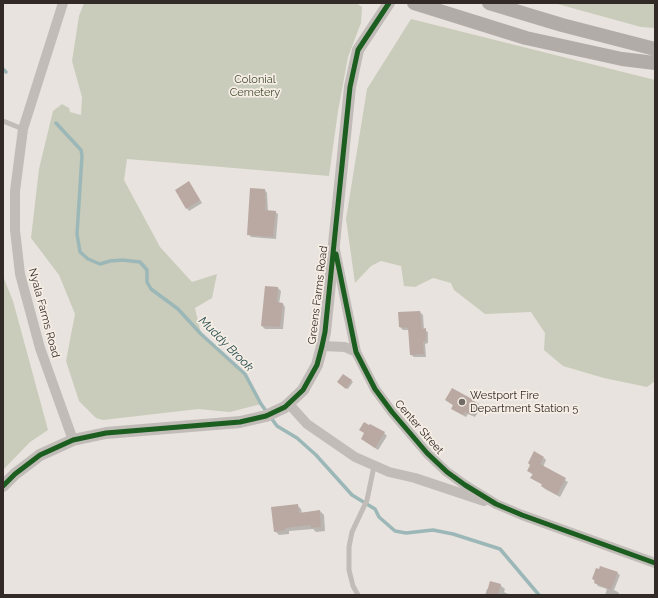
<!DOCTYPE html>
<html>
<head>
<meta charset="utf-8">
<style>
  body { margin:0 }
  #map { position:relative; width:658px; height:598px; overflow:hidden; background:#e8e3de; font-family:Raleway,sans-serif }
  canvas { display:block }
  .frame { position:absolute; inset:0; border:4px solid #312a26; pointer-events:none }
</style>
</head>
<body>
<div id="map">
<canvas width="658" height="598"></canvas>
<div class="frame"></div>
</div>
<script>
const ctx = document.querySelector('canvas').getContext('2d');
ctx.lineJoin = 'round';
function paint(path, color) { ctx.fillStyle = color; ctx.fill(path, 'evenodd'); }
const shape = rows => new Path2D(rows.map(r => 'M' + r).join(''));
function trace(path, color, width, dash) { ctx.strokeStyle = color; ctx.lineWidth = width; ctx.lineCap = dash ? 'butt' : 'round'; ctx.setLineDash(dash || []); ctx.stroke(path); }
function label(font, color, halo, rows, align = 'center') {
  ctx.font = font + ' Raleway,sans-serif'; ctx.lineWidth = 3.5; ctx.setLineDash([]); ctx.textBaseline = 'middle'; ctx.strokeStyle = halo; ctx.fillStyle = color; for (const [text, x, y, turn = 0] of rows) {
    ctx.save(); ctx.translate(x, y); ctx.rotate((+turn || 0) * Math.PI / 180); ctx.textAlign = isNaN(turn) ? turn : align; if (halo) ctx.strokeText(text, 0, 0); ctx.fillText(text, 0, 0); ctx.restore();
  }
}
paint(shape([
  [84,3,356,3,362,7,361,23,348,57,338,111,329,176,127,159,124,180,160,247,192,282,217,274,212,298,195,308,201,334,245,374,261,404,230,412,198,409,103,420,96,418,79,401,66,361,75,314,59,275,31,238,39,169,53,111,62,104,69,108,70,112,81,115,82,97,72,61,79,16],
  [554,3,655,3,655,28,641,27],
  [411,19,655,80,655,381,647,387,604,378,563,366,544,350,545,333,531,312,485,314,454,290,451,283,433,278,415,287,404,286,401,266,381,261,371,266,355,283,346,219,367,89],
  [3,276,13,301,48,430,30,442,3,470]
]), '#c9ccba');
paint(shape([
  [191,185,202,203,189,211,187,208],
  [265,190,267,193,268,211,275,212,278,214,276,239,251,237,249,234],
  [266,287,278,288,281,291,279,304,283,304,285,307,283,329,265,329,262,326],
  [420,312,423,315,424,330,428,332,428,343,425,344,426,357,414,357,411,355,409,330,403,330,400,327],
  [343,375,353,382,348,389,339,383],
  [446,400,474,402,481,407,475,417,468,414,466,417,455,411,452,408,454,406],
  [384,433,387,436,378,450,362,439,365,434],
  [544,458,546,460,543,467,568,482,560,497,545,489,542,486,543,485,534,480,532,478,533,475,528,470],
  [297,505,301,509,302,513,320,511,324,515,325,531,316,532,313,529,289,531,289,534,279,535,275,531],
  [617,573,620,575,614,590,618,592,620,595,605,595,607,589,598,586,593,579],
  [500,585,505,589,504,592,510,595,485,595,487,589]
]), '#0003');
trace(shape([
  [3,69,6,72],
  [56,123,81,150,82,156,77,234,80,252,88,259,100,264,110,261,122,260,140,262,147,270,147,282,151,289,178,309,201,334,245,374,261,404,277,426,297,438,316,455,352,495,375,509,379,517,395,531,406,533,433,530,453,534,500,549,539,595]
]), '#9cb7b7', 3.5);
paint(shape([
  [189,181,200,200,186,209,175,190],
  [250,188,265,189,265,199,266,199,265,210,276,211,273,237,247,235],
  [265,286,278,287,277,302,283,303,280,327,261,326],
  [420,311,422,329,426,328,426,340,423,342,424,354,410,355,408,328,399,327,398,312],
  [343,374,352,380,346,389,337,382],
  [452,388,472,399,472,400,479,404,472,415,465,412,463,415,451,409,453,405,445,400],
  [364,422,369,425,370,424,385,432,375,448,361,439,364,433,359,430],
  [534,451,544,457,540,464,566,478,557,495,541,486,542,484,530,478,533,474,527,471,530,465,528,463],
  [298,504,299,513,320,510,321,527,311,528,311,525,285,528,286,530,274,532,271,507],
  [600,566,618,572,611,590,594,583,595,580,592,579,596,568,599,569],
  [490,581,501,584,498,595,486,595]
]), '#baa9a2');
trace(shape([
  [3,121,23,129],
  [358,595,353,586,349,570,349,547,352,532,367,500,374,466]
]), '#c1bcb7', 5);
trace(shape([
  [63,3,23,129,15,191,15,230,20,274,40,348,73,440],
  [335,250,356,352,375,389,392,412,427,453,447,472,465,485,496,504,522,515,655,563],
  [322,346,345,347,356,352],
  [289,404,307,424,355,457,389,472,415,478,484,501]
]), '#c1bcb7', 10);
trace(shape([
  [3,486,15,474,40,455,73,440,106,433,240,422,266,416,285,407,303,390,317,365,322,346,325,332,350,87,358,50,389,3]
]), '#c1bcb7', 12);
trace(shape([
  [414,3,526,38,622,59,655,63],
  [489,3,562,25,655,49]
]), '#b2aca8', 14);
trace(shape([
  [336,254,356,352,375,389,392,412,427,453,447,472,465,485,496,504,522,515,655,563],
  [3,486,15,474,40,455,73,440,106,433,240,422,266,416,285,407,303,390,317,365,322,346,325,332,350,87,358,50,389,3]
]), '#1b5e20', 5);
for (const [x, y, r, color] of [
  [462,402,4,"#716b66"]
]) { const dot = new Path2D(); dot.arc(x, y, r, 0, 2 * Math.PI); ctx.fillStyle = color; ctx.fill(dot); trace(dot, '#f6eee5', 1.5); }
label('11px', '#414c2e', '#f6eee5', [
  ["Colonial",255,80],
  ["Cemetery",255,93]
]);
label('11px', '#312a26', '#f6eee5', [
  ["Greens Farms Road",318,295,-83],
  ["Nyala Farms Road",44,313,75],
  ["Center Street",419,427,49]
]);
label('11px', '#312a26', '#f6eee5', [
  ["Westport Fire",470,396],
  ["Department Station 5",470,409]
], 'left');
label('italic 12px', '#224a4d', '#f6eee5', [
  ["Muddy Brook",226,344,45]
]);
</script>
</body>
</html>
